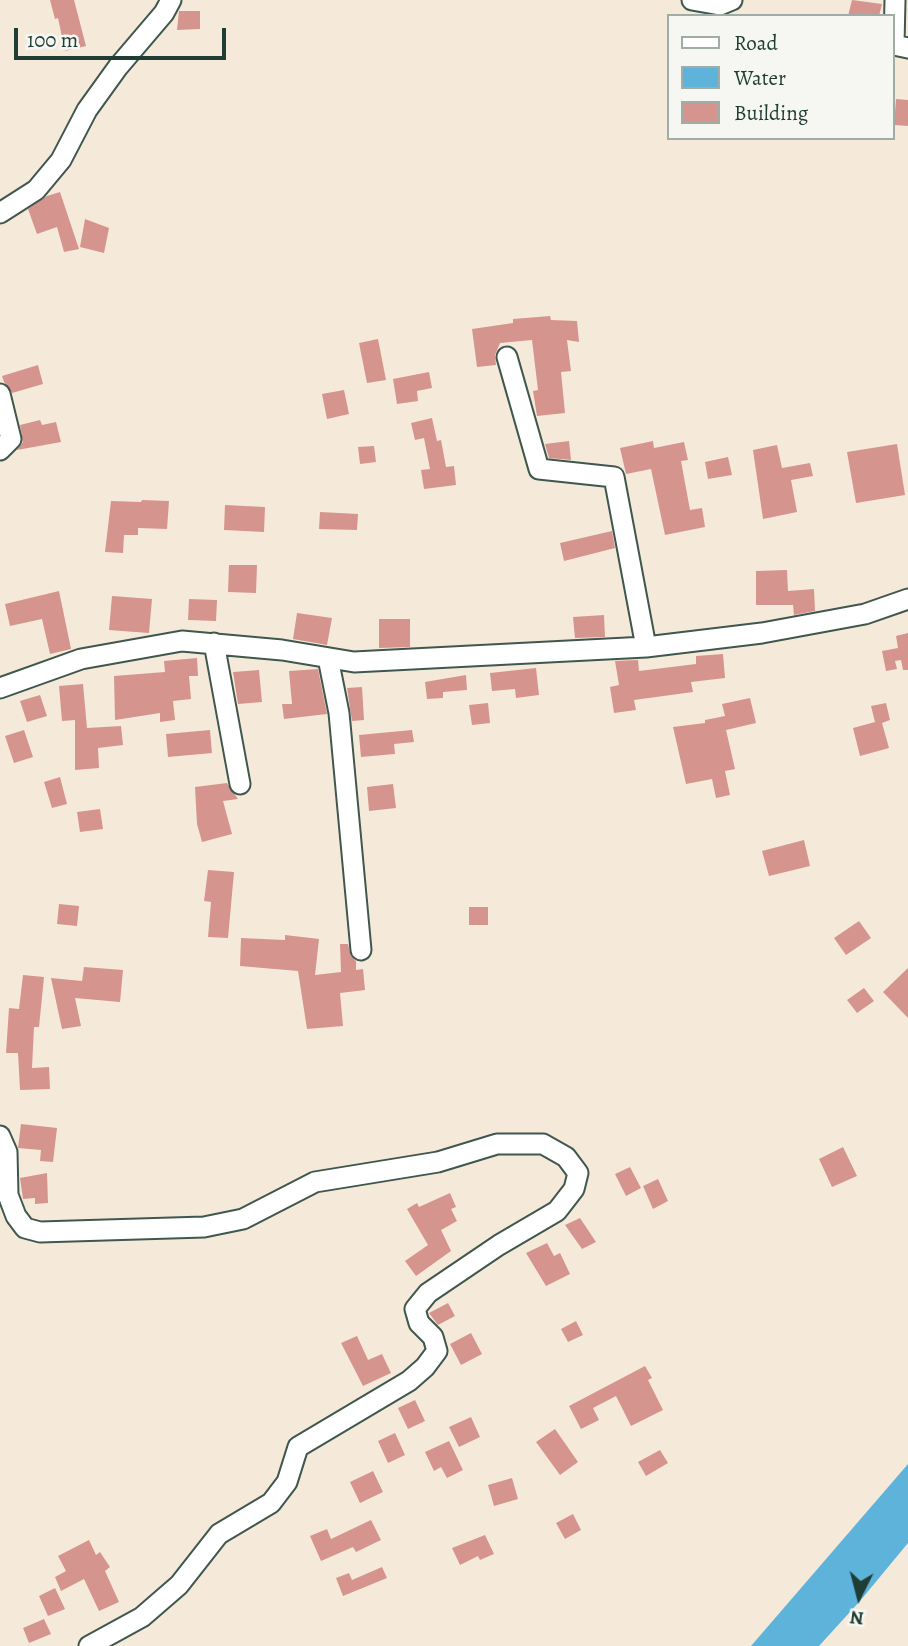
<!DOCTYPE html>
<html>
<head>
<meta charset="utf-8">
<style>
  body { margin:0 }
  #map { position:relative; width:908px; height:1646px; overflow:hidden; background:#f5eada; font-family:Alegreya,serif }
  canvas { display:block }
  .legend { position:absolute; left:667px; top:14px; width:228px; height:126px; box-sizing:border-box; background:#f6f6f2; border:2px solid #a0aca6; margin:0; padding:9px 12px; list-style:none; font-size:21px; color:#1f3d34 }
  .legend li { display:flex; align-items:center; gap:14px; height:35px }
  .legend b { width:35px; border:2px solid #a0aca6 }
  .north { position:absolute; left:824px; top:1562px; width:70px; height:70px; -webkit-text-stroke:5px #f6f6f2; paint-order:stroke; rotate:186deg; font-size:19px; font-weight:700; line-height:28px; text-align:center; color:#1f3d34 }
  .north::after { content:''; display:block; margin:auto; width:24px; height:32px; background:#1f3d34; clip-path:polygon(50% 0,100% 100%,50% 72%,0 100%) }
  .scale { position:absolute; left:14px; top:28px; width:212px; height:32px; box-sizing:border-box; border:4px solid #1f3d34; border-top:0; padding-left:9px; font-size:21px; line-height:24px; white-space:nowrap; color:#1f3d34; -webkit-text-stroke:5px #f6f6f2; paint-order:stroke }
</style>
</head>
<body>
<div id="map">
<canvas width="908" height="1646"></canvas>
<ul class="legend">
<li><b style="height:9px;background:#fff"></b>Road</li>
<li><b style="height:19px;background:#5db3da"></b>Water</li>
<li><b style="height:19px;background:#d6948e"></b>Building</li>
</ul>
<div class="north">N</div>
<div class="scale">100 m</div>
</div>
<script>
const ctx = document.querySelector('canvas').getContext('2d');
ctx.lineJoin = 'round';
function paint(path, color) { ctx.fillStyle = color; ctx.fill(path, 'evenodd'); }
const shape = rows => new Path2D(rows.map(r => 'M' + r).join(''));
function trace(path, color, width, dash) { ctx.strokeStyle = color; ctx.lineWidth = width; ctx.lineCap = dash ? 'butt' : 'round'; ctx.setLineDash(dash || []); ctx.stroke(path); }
paint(shape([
  [908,1464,908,1543,860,1601,819,1646,751,1646]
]), '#5db3da');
paint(shape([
  [50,0,74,0,86,46,65,51,58,18,55,19],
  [852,0,882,4,879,16,848,16],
  [179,11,200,11,200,29,177,30],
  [896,99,908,100,908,126,894,125],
  [60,192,79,249,64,252,57,227,37,234,28,209,47,196],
  [85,219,109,228,104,253,80,247],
  [550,316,551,320,577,321,579,342,567,340,571,371,561,372,565,413,537,416,533,391,538,390,532,340,500,343,495,355,496,365,477,367,472,329,513,323,513,319],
  [378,339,386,380,367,383,359,343],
  [38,365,43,384,12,393,4,382,2,376],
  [429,372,432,388,417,391,418,401,397,404,393,379],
  [344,390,349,414,327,419,322,394],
  [432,418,437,441,441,440,446,467,454,466,456,485,424,489,421,470,430,469,424,438,415,440,411,423],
  [40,420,42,425,56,422,61,442,17,450,23,442,20,425],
  [569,441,571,460,549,458,545,444],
  [653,441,654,448,684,442,688,460,681,461,690,510,702,508,705,527,665,535,651,469,626,474,620,448],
  [897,444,905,495,856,503,847,452],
  [777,445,782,468,810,463,813,476,791,480,797,512,763,519,753,450],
  [374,446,376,462,360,464,358,447],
  [728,457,732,475,708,479,705,462],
  [142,500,169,501,167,529,138,528,138,535,124,535,123,553,105,552,111,501,141,502],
  [225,505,265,507,264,532,224,530],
  [320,512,358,514,357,530,319,529],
  [612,531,615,548,564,561,560,543],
  [229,565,257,565,256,593,228,592],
  [787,570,788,591,814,589,815,611,794,615,793,605,756,605,756,571],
  [59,591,71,649,50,654,42,619,10,626,5,604],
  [112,596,152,599,149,633,109,630],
  [189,599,217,600,216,621,188,620],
  [297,613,332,618,327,645,293,639],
  [604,615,605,637,575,638,573,617],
  [379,619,410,619,410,647,379,648],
  [908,633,908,670,903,670,901,660,895,661,897,669,886,671,882,651,898,648,896,636],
  [723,654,725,678,691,682,693,692,634,700,636,710,614,713,610,687,619,685,615,661,638,660,639,671,696,664,696,656],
  [197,658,198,676,189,676,191,699,173,701,175,720,160,722,160,713,115,720,114,676,165,672,164,661],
  [536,668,539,695,516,698,515,689,492,691,490,673],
  [318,669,327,714,284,719,282,704,292,704,289,671],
  [259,670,262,702,238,704,233,672],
  [466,675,467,690,443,692,443,698,427,699,425,682],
  [83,684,87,728,121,726,123,745,98,748,99,768,75,770,75,720,62,721,59,686],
  [362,687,364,720,352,721,347,688],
  [40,695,47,716,27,722,20,701],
  [750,698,756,723,726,730,735,769,725,771,730,795,716,798,712,779,686,784,673,727,705,723,705,720,725,716,722,704],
  [488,703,490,723,472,725,469,705],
  [886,703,890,720,882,723,889,748,860,756,853,728,875,722,871,706],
  [24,730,33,757,14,763,5,736],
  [210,730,212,753,168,757,166,734],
  [412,730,414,742,394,744,395,754,361,757,359,735],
  [60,777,67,804,52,808,44,782],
  [227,783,238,799,223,801,232,834,202,842,197,824,195,787],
  [393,784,396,808,369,811,367,787],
  [100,809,103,829,80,832,77,812],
  [804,840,810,866,769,876,762,851],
  [208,870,234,872,228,938,208,937,211,902,204,901],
  [59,904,79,906,77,926,57,924],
  [469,907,488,907,488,925,469,925],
  [859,921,871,938,846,955,834,938],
  [285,935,319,939,315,975,341,972,340,944,348,944,351,956,356,961,356,970,363,969,365,990,340,993,343,1026,307,1029,298,971,240,966,241,938,285,940],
  [84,967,123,970,120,1002,75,998,81,1026,62,1029,51,978,82,981],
  [908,968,908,1018,883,992],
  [23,975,44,977,39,1027,34,1027,32,1068,49,1067,50,1089,20,1090,18,1053,6,1053,9,1008,19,1009],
  [864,988,874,1001,857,1013,847,1000],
  [21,1124,57,1128,53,1162,40,1161,41,1150,18,1148],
  [843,1147,857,1176,832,1187,819,1159],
  [630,1167,641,1188,626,1196,615,1174],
  [47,1173,48,1203,35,1204,35,1198,23,1199,20,1178],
  [658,1179,668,1201,653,1209,643,1186],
  [450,1193,456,1207,451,1209,457,1221,441,1230,451,1251,416,1276,405,1261,428,1245,407,1209,417,1203,419,1207],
  [580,1218,596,1242,582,1249,565,1225],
  [547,1243,554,1256,560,1253,570,1274,546,1286,526,1253],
  [448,1303,455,1316,438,1325,429,1313],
  [576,1321,583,1335,568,1342,561,1329],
  [471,1333,482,1354,461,1365,450,1344],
  [357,1336,368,1360,382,1354,391,1373,363,1386,341,1343],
  [645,1366,652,1378,648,1380,663,1410,631,1426,616,1396,593,1408,599,1420,581,1429,569,1406],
  [415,1400,425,1421,408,1429,398,1408],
  [471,1417,480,1437,459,1447,449,1427],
  [555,1429,578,1462,560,1475,536,1442],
  [395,1433,405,1455,388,1463,378,1441],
  [449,1441,463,1470,447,1478,441,1467,434,1471,425,1452],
  [660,1450,668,1463,646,1476,638,1462],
  [373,1471,383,1492,360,1503,350,1482],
  [512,1478,518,1499,494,1506,488,1485],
  [573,1514,581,1530,565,1539,556,1523],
  [371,1520,381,1540,356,1552,353,1547,321,1561,310,1536,327,1529,331,1539],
  [485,1535,494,1554,480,1560,478,1556,460,1565,452,1548],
  [89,1540,96,1555,100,1552,110,1567,105,1571,119,1602,99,1611,84,1579,61,1591,55,1577,66,1571,58,1556],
  [382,1567,387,1578,343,1596,336,1578,349,1573,352,1580],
  [55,1588,65,1609,48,1616,39,1596],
  [44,1619,51,1634,29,1643,23,1628]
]), '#d6948e');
const minor = shape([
  [692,0,720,5,732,0],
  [895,0,894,45,908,48],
  [0,213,36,190,61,160,87,110,118,67,164,13,171,0],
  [507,357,539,469,614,477,646,647],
  [0,394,11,439,0,450],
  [214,643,240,784],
  [328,658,339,713,361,950],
  [0,688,81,659,182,641,282,650,354,662,646,647,762,633,865,614,908,599],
  [0,1136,7,1152,8,1195,16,1216,25,1228,40,1232,204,1227,243,1219,315,1182,438,1162,497,1144,543,1144,566,1157,578,1173,574,1189,557,1211,499,1245,428,1293,415,1309,419,1323,433,1337,437,1351,425,1367,409,1381,298,1447,287,1482,271,1503,219,1534,179,1585,142,1617,89,1646]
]);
trace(minor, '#3f574d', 23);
trace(minor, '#fff', 19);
</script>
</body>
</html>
